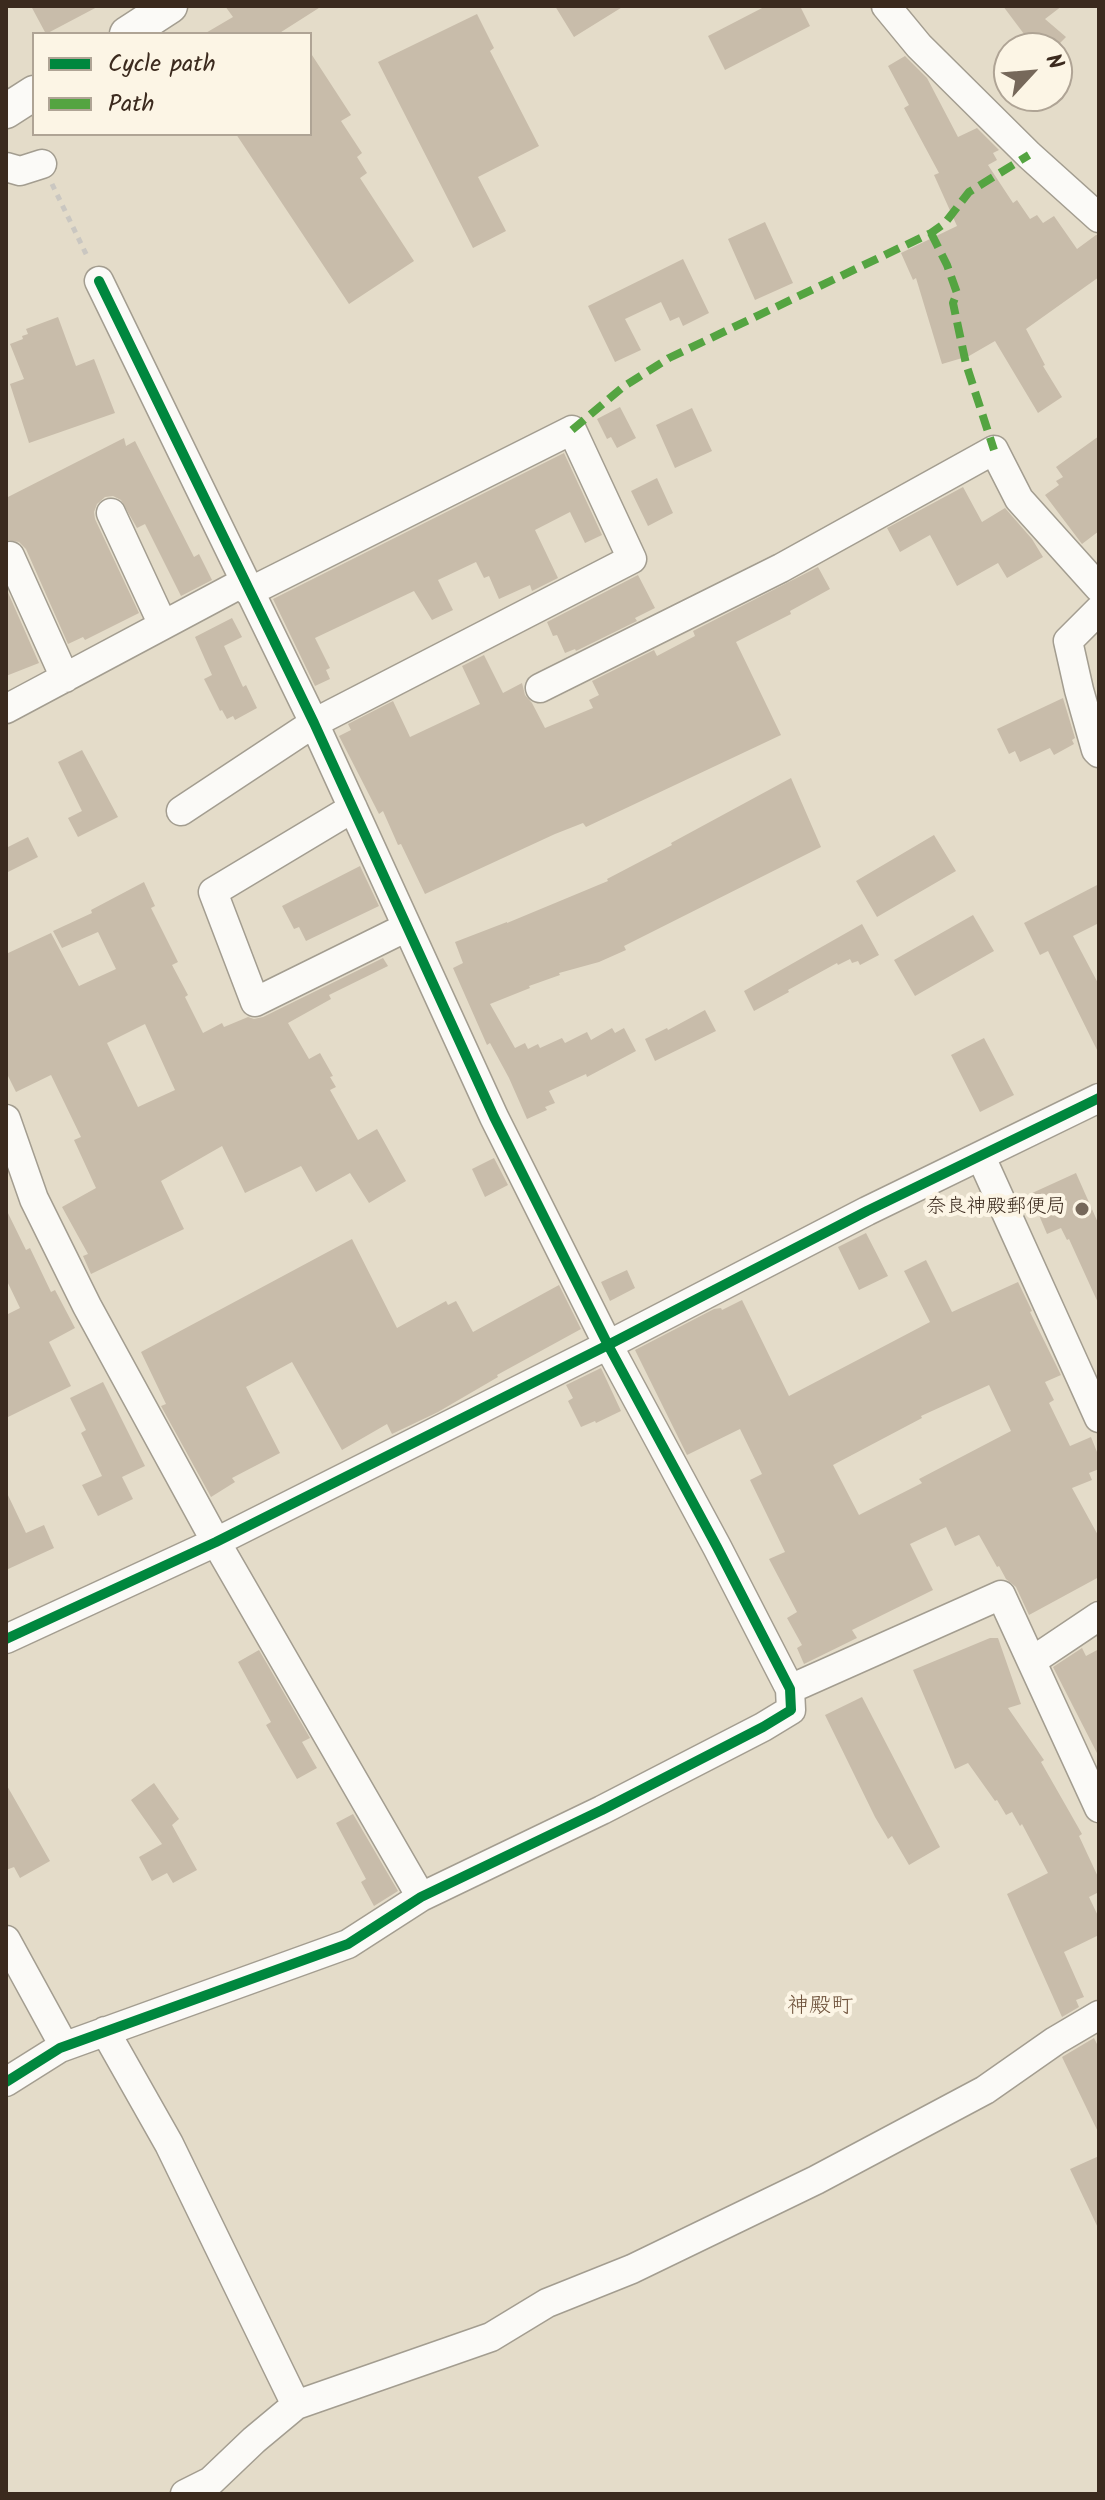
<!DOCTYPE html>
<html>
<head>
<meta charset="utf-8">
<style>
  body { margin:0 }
  #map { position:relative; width:1105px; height:2500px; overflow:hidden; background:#e4dcc9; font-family:Kalam,sans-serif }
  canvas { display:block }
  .frame { position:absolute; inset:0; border:8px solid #3b2a1e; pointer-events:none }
  .legend { position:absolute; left:32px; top:32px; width:280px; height:104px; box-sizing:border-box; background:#fcf5e5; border:2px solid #afa495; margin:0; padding:10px 14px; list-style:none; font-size:24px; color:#3b2a1e }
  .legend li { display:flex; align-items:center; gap:16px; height:40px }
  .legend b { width:40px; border:2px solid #afa495 }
  .north { position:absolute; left:993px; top:32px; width:80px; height:80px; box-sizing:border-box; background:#fcf5e5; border:2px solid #afa495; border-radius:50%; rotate:64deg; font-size:22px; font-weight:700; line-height:32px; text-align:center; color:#3b2a1e }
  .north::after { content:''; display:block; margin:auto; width:28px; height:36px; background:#76685a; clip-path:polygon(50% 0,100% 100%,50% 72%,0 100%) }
</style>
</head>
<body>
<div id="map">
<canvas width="1105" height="2500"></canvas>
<div class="frame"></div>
<ul class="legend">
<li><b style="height:10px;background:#00873e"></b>Cycle path</li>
<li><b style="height:10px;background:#54a441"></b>Path</li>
</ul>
<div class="north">N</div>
</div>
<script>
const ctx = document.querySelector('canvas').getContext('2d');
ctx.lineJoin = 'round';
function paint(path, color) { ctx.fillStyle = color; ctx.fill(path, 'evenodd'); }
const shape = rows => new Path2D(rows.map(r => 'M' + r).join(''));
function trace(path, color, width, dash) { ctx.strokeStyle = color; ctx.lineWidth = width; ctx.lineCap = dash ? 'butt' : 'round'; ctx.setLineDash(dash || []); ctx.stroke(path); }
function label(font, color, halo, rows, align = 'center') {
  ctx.font = font + ' Kalam,"Klee One",sans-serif'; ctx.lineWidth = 8; ctx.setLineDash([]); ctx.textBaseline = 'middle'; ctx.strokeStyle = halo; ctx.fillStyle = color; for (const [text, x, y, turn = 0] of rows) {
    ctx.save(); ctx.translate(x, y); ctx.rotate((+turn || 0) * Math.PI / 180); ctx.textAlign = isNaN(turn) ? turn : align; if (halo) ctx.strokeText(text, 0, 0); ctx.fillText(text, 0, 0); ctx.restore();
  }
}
paint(shape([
  [31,6,99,6,46,34],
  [225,6,322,6,278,34,204,34,233,17],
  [555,6,624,6,574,37],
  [766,6,800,6,810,26,725,70,708,36],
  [1003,6,1062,6,1045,19,1066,37,1055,48,1039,48,1024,34],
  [477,14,494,48,490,51,539,146,478,177,506,231,473,248,378,62],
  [310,52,351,115,341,121,362,153,357,157,367,173,360,178,414,261,349,304,236,134,310,134],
  [905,56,927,78,958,137,977,128,999,150,993,153,997,160,988,165,1013,203,1017,200,1030,219,1037,215,1043,223,1054,216,1077,249,1096,235,1099,235,1099,277,1026,329,1045,365,1043,366,1062,397,1038,413,995,341,969,356,942,364,916,278,913,280,901,253,957,226,934,175,939,173,904,108,909,105,888,66],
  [765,222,793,283,755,300,728,239],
  [683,259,709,313,683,326,679,317,670,321,661,302,625,319,641,350,615,362,588,306],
  [58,317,76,366,94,359,115,413,29,443,10,384,24,379,10,344,23,339,22,336,28,334,26,329],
  [620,407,636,438,617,448,611,437,607,439,597,419],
  [692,408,712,451,675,468,656,425],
  [1099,436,1099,531,1082,544,1045,495,1059,485,1056,481,1063,477,1056,467],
  [124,438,126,446,135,441,194,557,199,554,212,580,181,596,145,524,137,528,121,500,113,496,105,497,97,504,94,512,95,519,139,613,85,640,83,637,68,644,26,549,19,542,6,540,6,498],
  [564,453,602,535,585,543,570,512,535,530,558,578,532,591,530,585,499,599,489,576,484,578,476,562,438,580,453,610,432,620,414,591,315,638,330,668,326,670,330,679,315,686,273,599],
  [657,478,673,513,648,526,631,491],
  [963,487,982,522,1005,508,1032,539,1043,557,1007,578,998,563,957,586,930,535,900,552,887,528],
  [818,567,830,589,790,611,791,614,736,642,781,735,586,827,583,823,555,834,425,894,401,844,398,845,383,811,379,814,339,736,351,730,348,724,393,701,410,737,480,704,462,666,484,655,503,693,522,683,525,695,532,703,545,728,593,708,589,700,599,695,592,681,654,650,657,656,695,636,693,631],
  [638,575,655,608,635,618,637,621,576,651,575,649,565,653,557,635,553,636,547,622],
  [6,588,39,663,6,676],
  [232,618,242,637,224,646,243,687,246,685,257,708,235,720,233,716,227,719,222,710,220,711,204,679,212,675,195,637],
  [1063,698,1075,738,1072,740,1074,744,1054,755,1050,748,1020,762,1015,751,1009,754,997,729],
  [82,750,118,817,78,837,68,818,82,811,58,762],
  [791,778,821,847,624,946,626,950,599,962,559,973,560,975,529,986,530,988,490,1004,515,1048,525,1043,528,1049,538,1044,540,1048,562,1038,565,1043,587,1032,591,1040,612,1028,615,1033,624,1028,636,1051,587,1077,586,1074,549,1091,555,1103,545,1107,547,1110,527,1119,509,1078,490,1043,487,1045,453,968,463,963,455,942,507,922,507,923,608,881,607,879,672,845,671,843],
  [934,835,956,871,877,917,856,881],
  [28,837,38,857,6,873,6,848],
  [360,866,379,906,306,941,299,927,294,929,282,906],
  [144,882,155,906,151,908,178,962,172,965,188,995,185,997,203,1033,222,1023,224,1027,248,1017,254,1019,263,1017,383,958,388,966,329,995,331,999,288,1023,309,1059,320,1053,333,1076,330,1077,336,1087,330,1090,358,1140,377,1129,406,1181,369,1203,350,1173,316,1192,301,1166,245,1193,222,1146,161,1181,184,1229,91,1274,83,1256,88,1254,62,1207,96,1188,74,1140,81,1137,51,1075,16,1092,6,1072,6,954,51,933,79,986,116,969,98,932,62,948,53,931,92,913,91,910],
  [145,1024,175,1090,138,1107,107,1043],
  [1099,884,1099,923,1073,936,1099,985,1099,1054,1048,951,1040,955,1024,923],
  [973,915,994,951,915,996,894,960],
  [862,924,879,955,860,965,858,961,852,963,850,959,838,965,837,963,788,990,789,992,754,1011,744,991],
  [705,1010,716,1031,655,1061,645,1039,667,1028,668,1030],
  [984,1038,1014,1095,980,1112,951,1055],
  [494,1158,508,1185,485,1197,472,1169],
  [1076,1173,1099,1225,1099,1305,1069,1239,1067,1240,1061,1228,1047,1234,1030,1194],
  [6,1209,26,1250,30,1248,51,1292,55,1290,75,1328,49,1342,71,1386,6,1418,6,1315,20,1308,6,1279],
  [866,1233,888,1276,859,1290,838,1247],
  [352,1239,397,1328,446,1301,448,1305,456,1301,473,1332,559,1285,581,1329,497,1375,498,1377,438,1412,392,1434,387,1424,342,1450,292,1362,246,1387,280,1453,232,1478,235,1482,211,1497,161,1406,166,1404,141,1352],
  [926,1260,952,1312,1018,1282,1032,1311,1030,1312,1061,1375,1045,1382,1054,1400,1049,1403,1070,1446,1091,1437,1099,1457,1099,1469,1089,1473,1092,1480,1072,1488,1099,1537,1099,1577,1029,1615,1016,1587,1006,1579,999,1566,997,1567,979,1535,955,1546,946,1527,910,1544,933,1590,852,1630,857,1638,804,1664,797,1648,802,1645,787,1618,797,1612,769,1559,785,1552,750,1480,762,1474,740,1429,687,1455,635,1350,714,1309,721,1308,722,1310,742,1300,789,1396,930,1322,904,1271],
  [989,1385,1011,1431,919,1479,922,1483,859,1515,833,1465,922,1418,921,1416],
  [627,1270,635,1288,610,1301,601,1282],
  [601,1368,621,1411,596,1423,595,1421,581,1427,568,1401,573,1398,566,1385],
  [103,1382,145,1466,122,1477,133,1499,98,1516,82,1485,102,1476,81,1433,86,1430,70,1398],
  [6,1491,26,1533,44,1525,54,1548,6,1570],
  [990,1638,998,1638,1021,1704,1008,1708,1044,1760,1041,1762,1082,1834,1079,1836,1099,1879,1099,1892,1089,1897,1099,1918,1099,1935,1064,1952,1084,1997,1076,2000,1079,2007,1062,2017,1007,1894,1048,1873,1022,1824,1020,1826,1012,1812,1006,1815,997,1800,995,1801,968,1763,955,1769,913,1670],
  [1082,1648,1086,1656,1099,1649,1099,1757,1053,1667],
  [259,1650,310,1738,302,1742,317,1768,297,1779,266,1725,271,1722,238,1662],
  [862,1697,940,1847,909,1865,892,1836,888,1839,875,1817,825,1715],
  [154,1783,179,1819,172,1825,197,1870,173,1883,167,1873,152,1881,139,1857,162,1844,131,1800],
  [6,1784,50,1861,20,1878,14,1867,6,1870],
  [353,1814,398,1891,374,1906,361,1882,366,1879,336,1823],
  [1094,2038,1099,2048,1099,2134,1062,2057],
  [1099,2156,1099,2230,1070,2169]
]), '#c8bcaa');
const minor = shape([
  [886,6,919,46,1029,155,1099,218],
  [6,167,20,171,42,164],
  [111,513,163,625],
  [10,556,65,678],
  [1099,610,1068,641,1079,690,1096,750,1099,753],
  [540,688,781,568,994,450,1019,499,1099,588],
  [6,709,244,582],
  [353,808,213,892,255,1002,407,927],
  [181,811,314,723,632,559,572,430,249,592],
  [6,1119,34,1199,87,1306,216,1542,421,1897],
  [981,1157,1099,1418],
  [6,1639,216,1542,608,1345,867,1211,1099,1098],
  [1032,1661,1099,1616],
  [790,1689,1001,1595,1099,1808],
  [6,1940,64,2046],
  [105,2031,169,2144,296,2405],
  [6,2082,60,2048,348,1944,421,1897,602,1810,763,1727,791,1710,790,1689,717,1547,608,1345,494,1117,314,723,99,281],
  [185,2494,211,2481,254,2440,296,2405,491,2337,547,2303,632,2269,816,2180,985,2090,1055,2041,1099,2015]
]);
const major = shape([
  [127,34,170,6],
  [6,111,34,93]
]);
trace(minor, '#a39d90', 31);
trace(major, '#a39d90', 37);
trace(shape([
  [52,184,88,258]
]), '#cac7c1', 5, [6, 6]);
trace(minor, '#fbfaf7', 28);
trace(major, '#fbfaf7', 34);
trace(shape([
  [931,233,947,265,957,293,953,303,966,364,994,450],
  [572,430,623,387,669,358,931,233,945,223,969,192,1029,155]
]), '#54a441', 8, [16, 8]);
trace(shape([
  [6,1639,216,1542,608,1345,867,1211,1099,1098],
  [6,2082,60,2048,348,1944,421,1897,602,1810,763,1727,791,1710,790,1689,717,1547,608,1345,494,1117,314,723,99,281]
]), '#00873e', 10);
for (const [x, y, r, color] of [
  [1082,1209,8,"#76685a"]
]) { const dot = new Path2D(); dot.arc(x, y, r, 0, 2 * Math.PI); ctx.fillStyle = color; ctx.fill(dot); trace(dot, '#fcf5e5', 3); }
label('20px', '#3b2a1e', '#fcf5e5', [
  ["奈良神殿郵便局",1066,1209]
], 'right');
label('22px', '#6f533c', '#fcf5e5', [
  ["神殿町",820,2008]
]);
</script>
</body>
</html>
